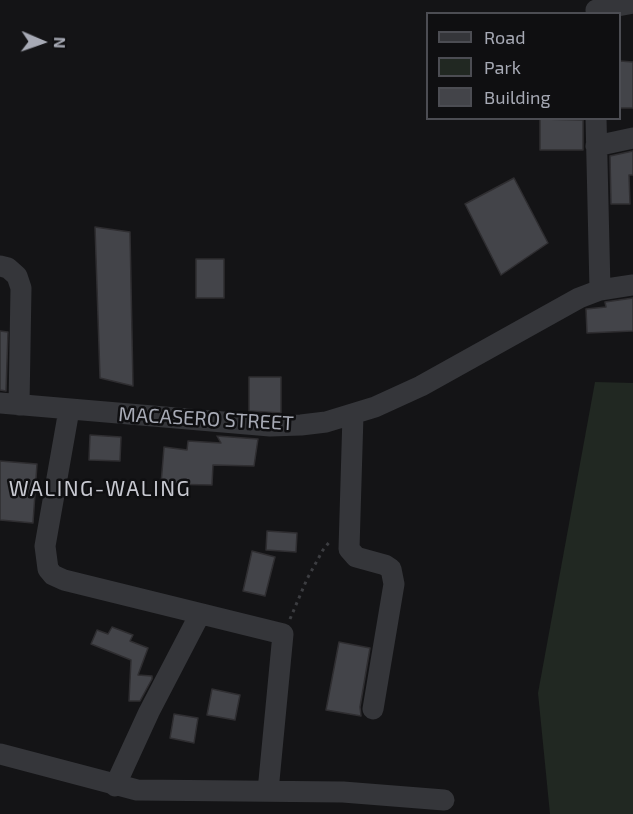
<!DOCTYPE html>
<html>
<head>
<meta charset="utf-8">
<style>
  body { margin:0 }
  #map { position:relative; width:633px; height:814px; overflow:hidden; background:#141416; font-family:"Exo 2",sans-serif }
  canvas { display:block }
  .legend { position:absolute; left:426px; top:12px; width:195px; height:108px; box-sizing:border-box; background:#0f0f11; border:2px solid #4c4d53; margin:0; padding:8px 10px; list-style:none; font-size:18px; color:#a7aab5 }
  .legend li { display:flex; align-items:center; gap:12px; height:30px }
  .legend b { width:30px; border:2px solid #4c4d53 }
  .north { position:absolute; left:12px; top:12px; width:60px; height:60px; -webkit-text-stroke:4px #0f0f11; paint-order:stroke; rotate:92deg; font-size:16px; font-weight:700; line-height:24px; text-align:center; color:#a7aab5 }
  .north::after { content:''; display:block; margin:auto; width:21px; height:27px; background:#a7aab5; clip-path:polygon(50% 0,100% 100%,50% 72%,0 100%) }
</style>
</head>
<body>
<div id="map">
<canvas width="633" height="814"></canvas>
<ul class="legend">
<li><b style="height:8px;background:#35363a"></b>Road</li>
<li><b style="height:16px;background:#212822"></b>Park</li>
<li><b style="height:16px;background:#434449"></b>Building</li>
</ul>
<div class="north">N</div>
</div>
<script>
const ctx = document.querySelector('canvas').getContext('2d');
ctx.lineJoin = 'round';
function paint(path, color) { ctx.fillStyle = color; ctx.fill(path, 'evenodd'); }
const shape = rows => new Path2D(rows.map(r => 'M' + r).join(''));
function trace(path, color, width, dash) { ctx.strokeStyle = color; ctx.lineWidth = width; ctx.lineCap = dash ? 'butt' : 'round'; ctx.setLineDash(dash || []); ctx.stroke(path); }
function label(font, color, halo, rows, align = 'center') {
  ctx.font = font + ' "Exo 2",sans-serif'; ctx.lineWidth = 5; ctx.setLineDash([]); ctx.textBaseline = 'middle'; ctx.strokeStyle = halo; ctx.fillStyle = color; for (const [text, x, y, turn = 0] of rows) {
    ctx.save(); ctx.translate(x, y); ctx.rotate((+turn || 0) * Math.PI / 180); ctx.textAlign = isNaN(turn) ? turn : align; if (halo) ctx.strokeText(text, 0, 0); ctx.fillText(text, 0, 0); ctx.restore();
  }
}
paint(shape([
  [595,382,633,383,633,814,550,814,538,693]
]), '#212822');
const building = shape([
  [620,61,633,62,633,108,620,108,620,61],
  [540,119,583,120,583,150,540,150,540,119],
  [633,151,633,175,629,175,630,204,611,204,610,156,633,151],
  [514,178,548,243,501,275,465,204,514,178],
  [95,227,130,232,133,386,100,378,95,227],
  [196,259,224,259,224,298,196,298,196,259],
  [633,298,633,331,587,333,586,309,606,307,605,302,633,298],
  [0,331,8,332,6,391,0,390,0,331],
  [249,377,281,377,281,413,249,411,249,377],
  [90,435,121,437,120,461,89,460,90,435],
  [217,436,258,439,254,466,213,465,212,485,161,484,164,447,187,450,188,441,221,443,217,436],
  [0,461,37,464,33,523,0,520,0,461],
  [267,531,297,533,296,552,266,550,267,531],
  [252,551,275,557,265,596,243,591,252,551],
  [112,627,133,635,130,641,148,648,138,675,152,676,152,679,140,701,129,701,131,660,91,644,97,630,108,634,112,627],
  [339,642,370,648,360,707,361,716,326,710,339,642],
  [212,689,240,695,235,720,207,715,212,689],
  [174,714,198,718,194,743,170,738,174,714]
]);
paint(building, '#434449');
trace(building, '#2f2e31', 1.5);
trace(shape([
  [290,619,307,579,323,550,331,540]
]), '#3c3d41', 3, [3, 4.5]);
trace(shape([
  [596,10,633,3],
  [596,118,600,290],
  [596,146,633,138],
  [0,266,8,268,17,276,21,288,19,405],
  [0,403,270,426,301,425,326,422,375,407,421,386,579,298,600,290,633,285],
  [69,410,45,546,48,569,53,575,64,580,283,634,268,791],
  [353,415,349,549,356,557,385,565,391,569,394,584,373,709],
  [0,754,137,790,343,792,444,800],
  [115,786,149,712,200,614]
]), '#35363a', 21);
label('20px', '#a7aab5', '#0f0f11', [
  ["MACASERO STREET",206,419,3]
]);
ctx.letterSpacing = '1.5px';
label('21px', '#c8c9d1', '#0f0f11', [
  ["WALING-WALING",100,489]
]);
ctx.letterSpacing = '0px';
</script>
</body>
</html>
